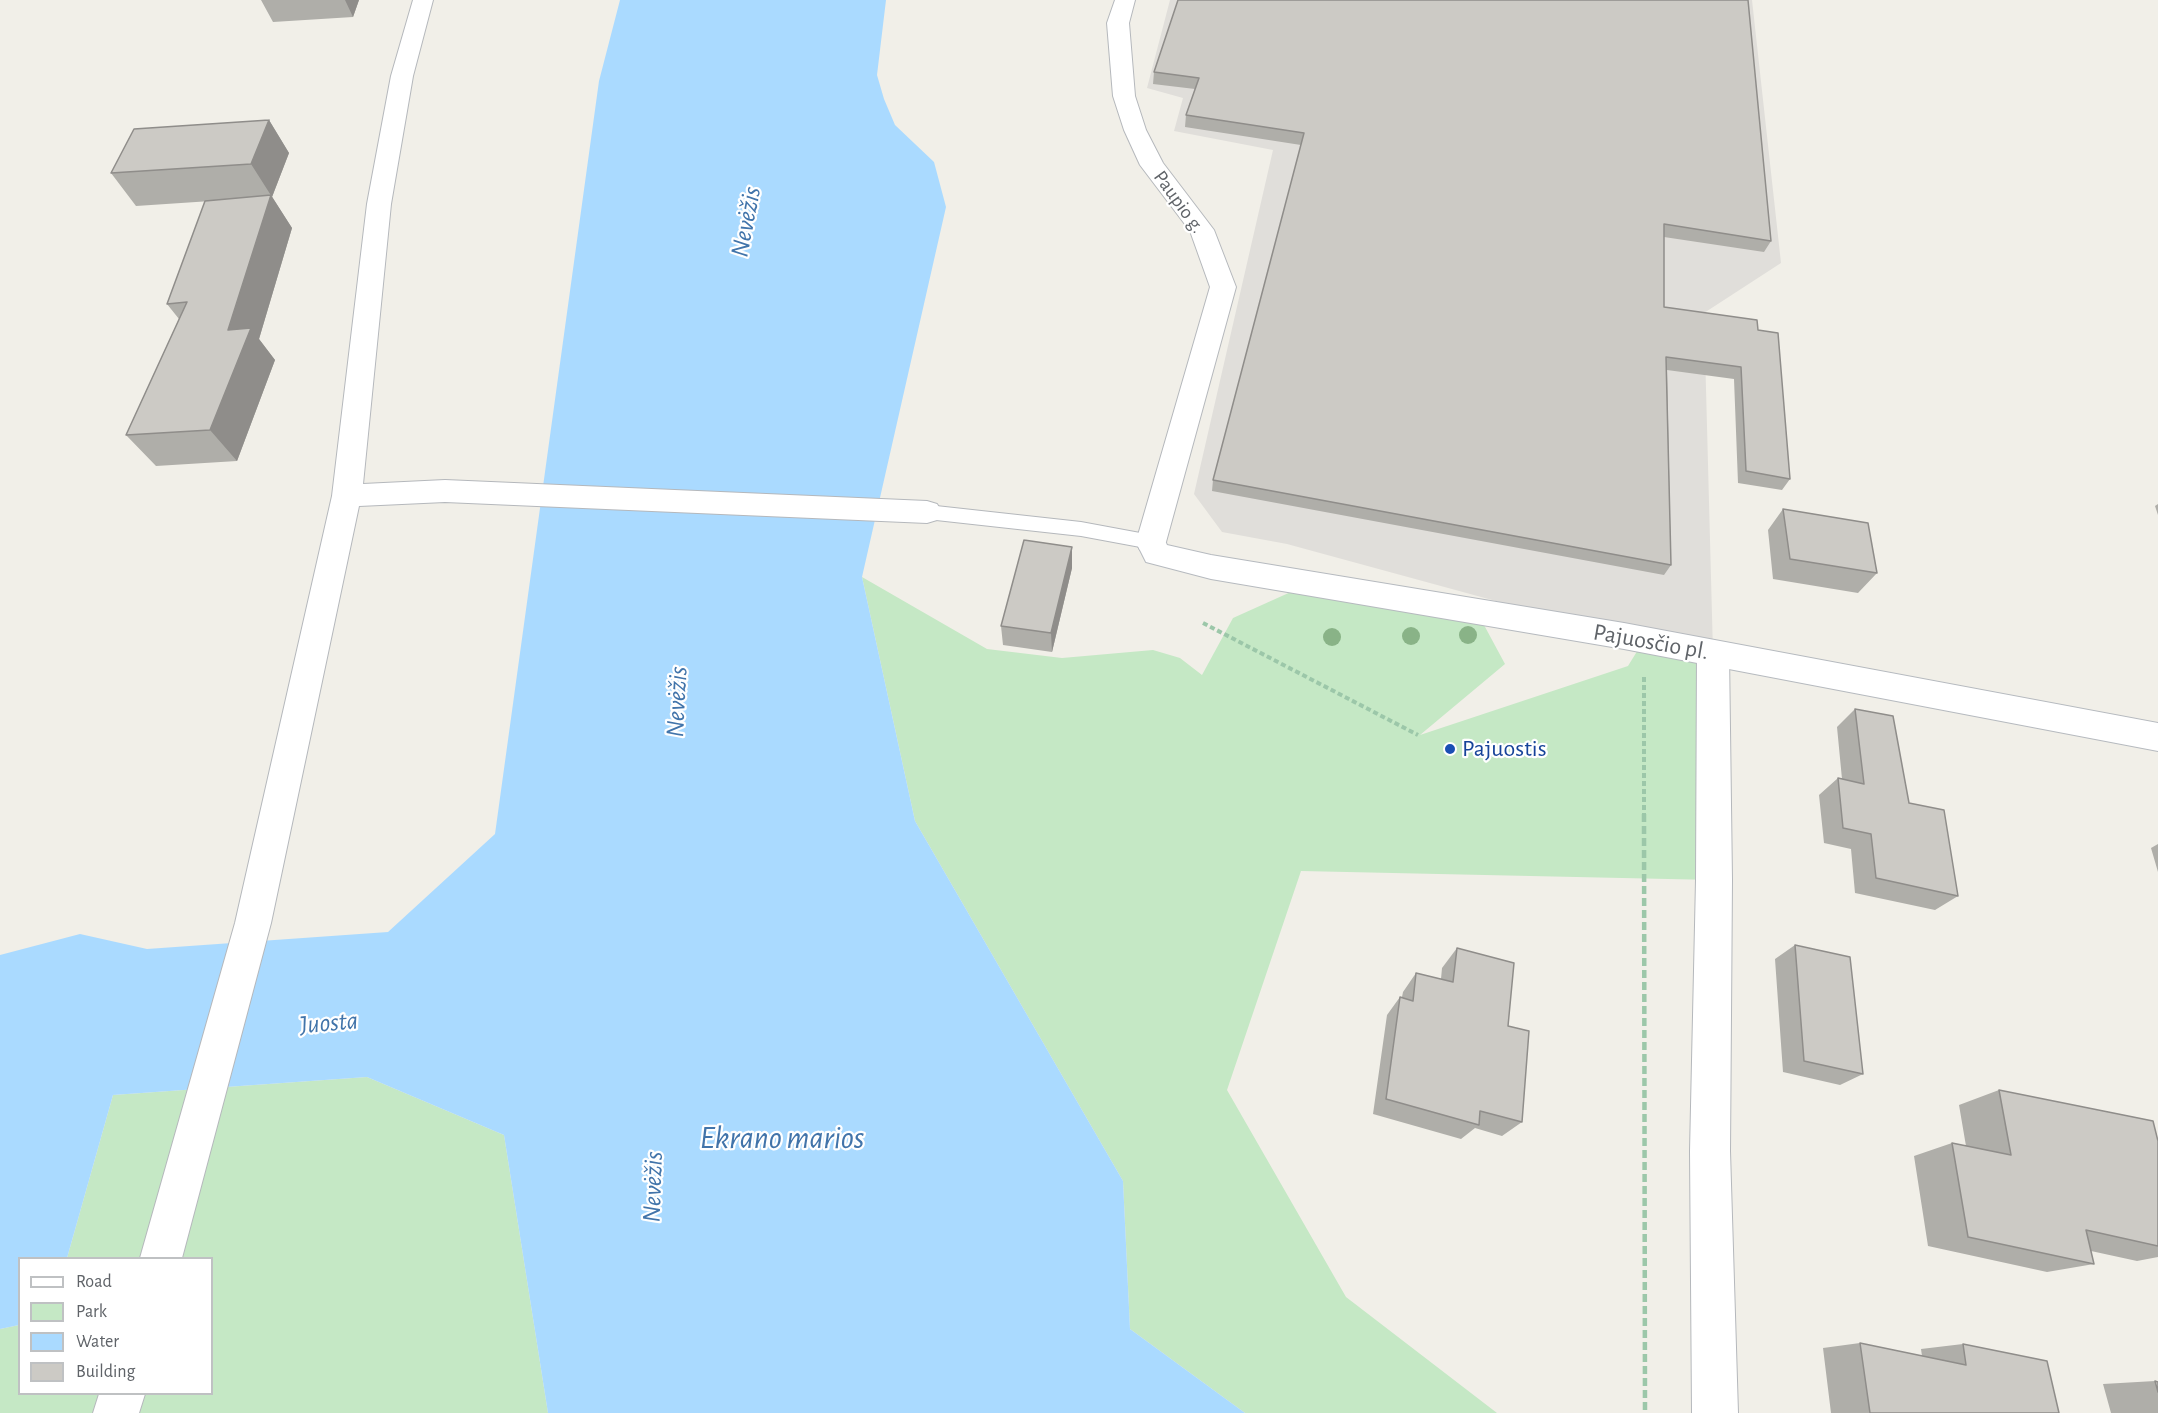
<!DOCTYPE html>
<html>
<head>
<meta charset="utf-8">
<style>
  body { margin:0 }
  #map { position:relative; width:2158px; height:1413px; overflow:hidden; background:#f1efe8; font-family:"Alegreya Sans",sans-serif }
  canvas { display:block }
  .legend { position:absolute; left:18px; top:1257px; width:195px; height:138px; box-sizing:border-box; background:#fff; border:2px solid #bfc1c3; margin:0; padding:8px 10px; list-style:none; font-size:18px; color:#5f6368 }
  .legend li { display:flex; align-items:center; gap:12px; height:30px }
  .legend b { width:30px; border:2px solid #bfc1c3 }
</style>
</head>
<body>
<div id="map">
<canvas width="2158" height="1413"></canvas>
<ul class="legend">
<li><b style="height:8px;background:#fff"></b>Road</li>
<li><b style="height:16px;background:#c5e8c5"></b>Park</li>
<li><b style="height:16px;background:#aadaff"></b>Water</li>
<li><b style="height:16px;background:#cccac5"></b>Building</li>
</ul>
</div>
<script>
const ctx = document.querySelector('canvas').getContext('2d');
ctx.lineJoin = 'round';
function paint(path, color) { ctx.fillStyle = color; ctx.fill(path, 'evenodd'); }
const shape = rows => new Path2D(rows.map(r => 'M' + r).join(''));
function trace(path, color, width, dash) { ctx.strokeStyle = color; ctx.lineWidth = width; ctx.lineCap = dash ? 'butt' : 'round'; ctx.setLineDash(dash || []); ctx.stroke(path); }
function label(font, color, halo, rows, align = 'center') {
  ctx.font = font + ' "Alegreya Sans",sans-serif'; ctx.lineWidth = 4.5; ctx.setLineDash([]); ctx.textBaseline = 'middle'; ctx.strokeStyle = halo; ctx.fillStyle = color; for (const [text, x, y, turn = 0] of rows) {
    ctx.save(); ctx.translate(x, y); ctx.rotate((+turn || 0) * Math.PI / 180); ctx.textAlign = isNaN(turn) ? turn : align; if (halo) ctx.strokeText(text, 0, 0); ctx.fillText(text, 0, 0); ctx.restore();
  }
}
paint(shape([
  [1170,0,1752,0,1781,263,1704,313,1713,653,1624,636,1287,544,1222,532,1194,494,1273,150,1174,131,1183,98,1147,88]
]), '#e0deda');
paint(shape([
  [862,577,987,649,1062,658,1153,650,1180,658,1202,675,1233,618,1293,591,1484,625,1505,664,1420,735,1628,666,1644,640,1713,653,1714,880,1301,871,1227,1090,1346,1297,1497,1413,1245,1413,1130,1329,1123,1181,915,821],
  [367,1077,504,1135,548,1413,0,1413,0,1329,19,1325,20,1394,212,1394,212,1258,67,1258,113,1095]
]), '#c5e8c5');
paint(shape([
  [620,0,886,0,877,75,884,99,895,125,934,162,946,207,862,577,915,821,1123,1181,1130,1329,1245,1413,548,1413,504,1135,367,1077,113,1095,67,1258,20,1258,19,1325,0,1329,0,955,80,934,147,949,388,932,495,834,599,81]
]), '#aadaff');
const service = shape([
  [927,505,1081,522,1151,535,1158,537,1161,542,1158,547,1151,549,1081,536,927,519,920,517,918,512,920,507,927,505]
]);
const minor = shape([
  [413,0,433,0,413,76,391,204,363,484,445,480,927,501,937,504,942,512,937,520,927,523,445,502,359,506,271,923,182,1258,140,1258,235,923,332,496,367,204,391,76,413,0],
  [1115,0,1135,0,1129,23,1135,96,1146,130,1163,163,1214,230,1236,287,1166,542,1162,550,1151,554,1140,550,1136,542,1210,287,1190,231,1140,165,1124,130,1113,96,1107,23,1115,0],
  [1713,640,1724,644,1729,653,1732,880,1730,1151,1738,1413,1692,1413,1690,1151,1696,880,1697,653,1702,644,1713,640],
  [99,1394,145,1394,139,1413,93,1413,99,1394]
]);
const secondary = shape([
  [1151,530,1162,534,1167,545,1211,555,1624,623,2158,723,2158,751,1624,649,1211,579,1146,562,1136,542,1140,534,1151,530]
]);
trace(service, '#b5b8bc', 2);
trace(minor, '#b5b8bc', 2);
trace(secondary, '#b6babf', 2);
trace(shape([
  [1203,623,1418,735],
  [1644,677,1644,815]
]), '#9cc7a9', 4, [5, 3]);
trace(shape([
  [1644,814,1645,1413]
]), '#9cc7a9', 4.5, [8, 4]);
paint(service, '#fff');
paint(minor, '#fff');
paint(secondary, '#fff');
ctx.fillStyle = '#89b387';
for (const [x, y] of [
  [1468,635],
  [1411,636],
  [1332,637]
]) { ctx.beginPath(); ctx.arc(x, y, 9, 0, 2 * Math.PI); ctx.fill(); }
paint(shape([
  [261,0,359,0,353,17,273,22],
  [1178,0,1771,241,1764,252,1664,237,1664,307,1758,330,1790,479,1782,490,1738,483,1734,379,1667,370,1671,565,1664,575,1212,491,1213,480,1301,145,1185,127,1186,115,1195,89,1153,84,1154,72],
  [269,120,289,153,272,197,292,228,259,339,275,360,237,461,156,466,126,435,179,319,167,304,211,201,136,206,111,173],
  [2158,504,2158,515,2155,506],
  [1783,509,1877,573,1858,593,1773,579,1768,530],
  [1072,547,1072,568,1052,652,1003,645,1001,626],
  [1855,709,1909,803,1958,896,1935,910,1855,893,1851,849,1824,843,1819,795,1838,778,1842,779,1837,727],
  [2158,844,2158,872,2151,848],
  [1795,945,1863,1074,1840,1085,1783,1072,1775,959],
  [1457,948,1508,1026,1522,1122,1502,1136,1475,1128,1461,1139,1373,1114,1387,1015,1400,997,1402,997,1403,992,1416,973,1441,979,1442,968],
  [1999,1090,2158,1141,2158,1257,2137,1261,2091,1251,2094,1264,2047,1272,1928,1246,1914,1156,1952,1143,1966,1146,1959,1105],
  [1860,1343,1922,1356,1921,1349,1963,1344,2059,1413,1831,1413,1823,1348],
  [2155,1381,2158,1382,2158,1413,2111,1413,2103,1384]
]), '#afaea9');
paint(shape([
  [345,0,359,0,353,17],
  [269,120,289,153,272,197,251,164],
  [271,195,292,228,259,339,275,360,237,461,210,430,228,330],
  [1072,547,1072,568,1052,652,1051,633]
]), '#8f8d8a');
const building = shape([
  [1178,0,1748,0,1771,241,1664,224,1664,307,1757,320,1758,330,1778,333,1790,479,1746,471,1741,367,1666,357,1671,565,1213,480,1304,133,1186,115,1199,78,1154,72,1178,0],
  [269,120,251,164,111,173,134,129,269,120],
  [271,195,228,330,251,328,210,430,126,435,187,302,167,304,205,201,271,195],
  [1783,509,1868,523,1877,573,1790,559,1783,509],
  [1024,540,1072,547,1051,633,1001,626,1024,540],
  [1855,709,1893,716,1909,803,1944,810,1958,896,1876,878,1871,834,1843,828,1838,778,1864,784,1855,709],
  [1795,945,1850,957,1863,1074,1804,1061,1795,945],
  [1457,948,1514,963,1508,1026,1529,1031,1522,1122,1480,1111,1479,1125,1386,1099,1400,997,1413,1001,1416,973,1453,982,1457,948],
  [1999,1090,2153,1121,2158,1141,2158,1246,2086,1230,2094,1264,1968,1237,1952,1143,2011,1155,1999,1090],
  [1860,1343,1966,1365,1963,1344,2047,1361,2059,1413,1870,1413,1860,1343],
  [2155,1381,2158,1382,2158,1392,2155,1381]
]);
paint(building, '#cccac5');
trace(building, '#8f8d8a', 1.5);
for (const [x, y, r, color] of [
  [1450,749,6,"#1a4fb4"]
]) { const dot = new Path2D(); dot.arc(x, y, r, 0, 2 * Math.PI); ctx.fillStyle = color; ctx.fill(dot); trace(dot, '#fff', 2); }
label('20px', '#5f6368', '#fff', [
  ["Paupio g.",1179,202,54]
]);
label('24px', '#5f6368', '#fff', [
  ["Pajuosčio pl.",1651,642,10]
]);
label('24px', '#164399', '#fff', [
  ["Pajuostis",1462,749]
], 'left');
label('italic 26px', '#4174aa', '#fff', [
  ["Nevėžis",746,222,-79],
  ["Nevėžis",677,702,-87],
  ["Juosta",329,1023,-5],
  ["Nevėžis",653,1187,-88]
]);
label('italic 32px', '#4174aa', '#fff', [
  ["Ekrano marios",782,1138]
]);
</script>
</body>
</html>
